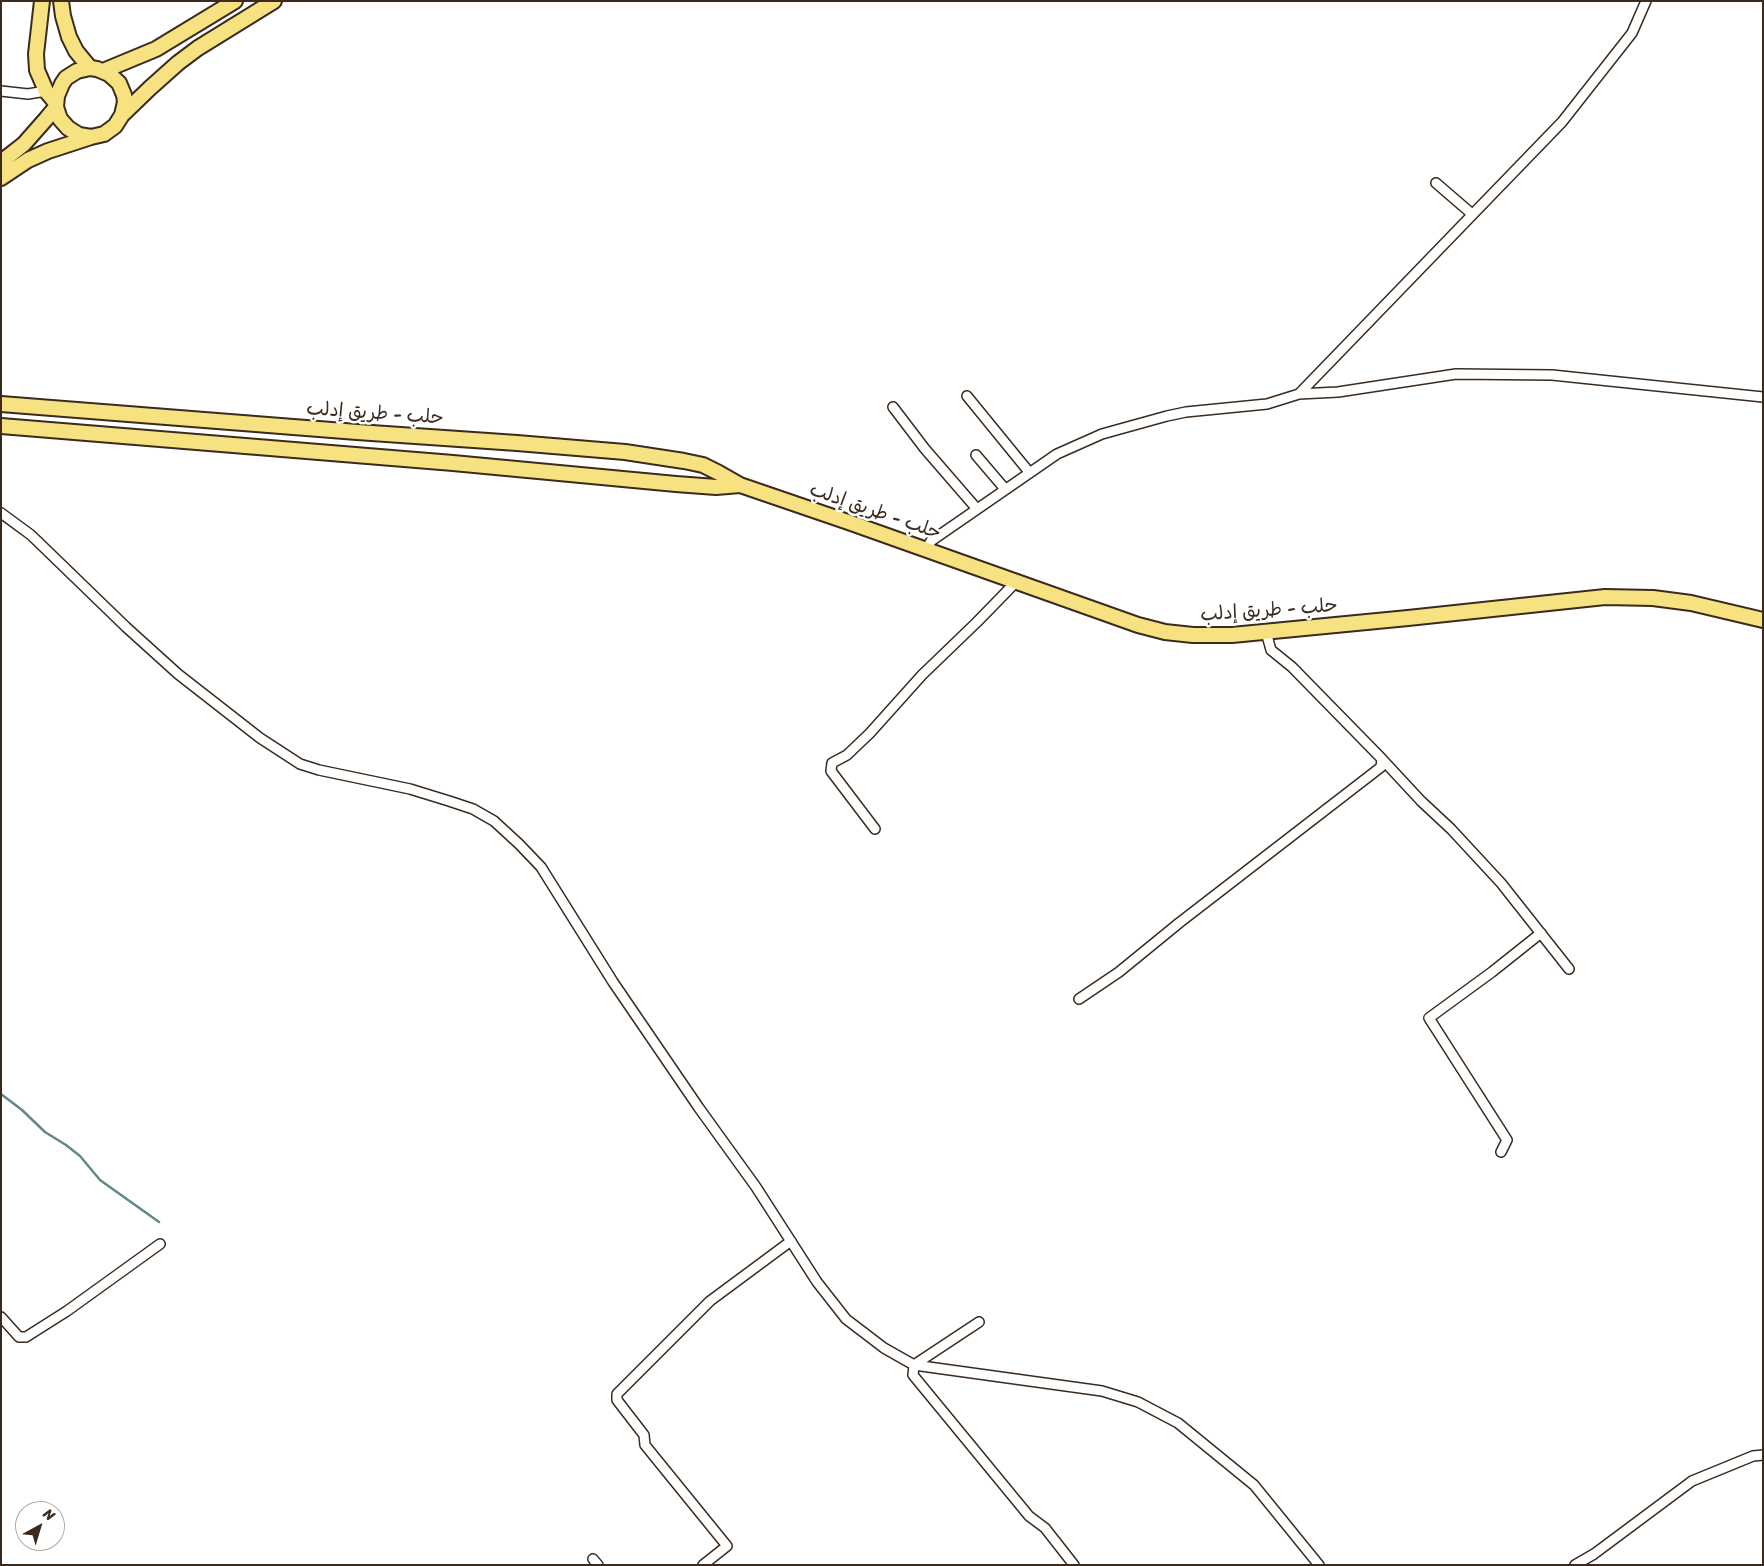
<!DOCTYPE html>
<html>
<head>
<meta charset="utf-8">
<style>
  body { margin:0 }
  #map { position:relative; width:1764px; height:1566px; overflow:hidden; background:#fff; font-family:Sriracha,sans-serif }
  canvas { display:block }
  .frame { position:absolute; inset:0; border:2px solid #3b2a1e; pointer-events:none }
  .north { position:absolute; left:15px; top:1501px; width:50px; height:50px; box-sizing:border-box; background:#fff; border:1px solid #b1aaa5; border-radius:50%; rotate:39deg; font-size:14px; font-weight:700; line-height:20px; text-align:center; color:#3b2a1e }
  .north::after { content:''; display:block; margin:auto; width:18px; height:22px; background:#3b2a1e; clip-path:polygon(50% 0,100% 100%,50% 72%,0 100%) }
</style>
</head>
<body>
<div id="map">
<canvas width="1764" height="1566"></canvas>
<div class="frame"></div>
<div class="north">N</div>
</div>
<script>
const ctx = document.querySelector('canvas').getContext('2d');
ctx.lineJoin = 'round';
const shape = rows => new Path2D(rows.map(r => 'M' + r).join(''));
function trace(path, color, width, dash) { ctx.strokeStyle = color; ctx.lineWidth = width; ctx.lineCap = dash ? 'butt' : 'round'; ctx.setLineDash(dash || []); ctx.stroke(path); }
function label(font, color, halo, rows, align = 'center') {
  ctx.font = font + ' Sriracha,"Playpen Sans Arabic",sans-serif'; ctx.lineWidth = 5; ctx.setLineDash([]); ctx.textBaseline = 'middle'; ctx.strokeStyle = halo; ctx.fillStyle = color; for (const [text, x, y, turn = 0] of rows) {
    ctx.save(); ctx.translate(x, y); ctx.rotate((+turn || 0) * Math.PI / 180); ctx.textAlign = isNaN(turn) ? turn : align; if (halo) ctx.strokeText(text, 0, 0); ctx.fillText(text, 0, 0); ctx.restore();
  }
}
trace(shape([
  [1,1094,22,1110,45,1132,66,1145,80,1156,100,1180,159,1222]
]), '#608988', 2.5);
const minor = shape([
  [1,91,28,94,46,91],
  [1436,183,1472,214],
  [1299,394,1562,122,1632,33,1646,1],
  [967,396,1029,472],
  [893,407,925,449,977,509],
  [976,455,1005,489],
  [1,513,31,535,126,627,178,674,260,738,300,764,319,770,410,789,449,801,473,809,494,821,519,844,541,867,613,982,699,1108,756,1187,817,1282,846,1319,884,1348,914,1365,1102,1391,1138,1402,1178,1423,1254,1485,1319,1565],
  [926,550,931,541,1057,454,1102,434,1167,416,1186,412,1267,404,1299,394,1338,392,1456,374,1552,375,1763,397],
  [1266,632,1271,650,1292,667,1382,759,1421,801,1451,829,1501,883,1569,969],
  [875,829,831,771,832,763,847,755,870,733,922,675,977,622,1016,582],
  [1079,999,1119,972,1179,923,1381,767,1382,759],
  [1501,1152,1507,1140,1429,1018,1492,972,1541,933],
  [1,1317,19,1337,26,1337,67,1311,160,1244],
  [979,1322,914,1365,913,1375,1029,1516,1045,1528,1074,1565],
  [593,1559,598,1565],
  [703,1565,727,1546,645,1445,644,1435,617,1400,617,1394,710,1301,791,1241],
  [1575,1565,1594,1554,1692,1481,1753,1456,1763,1455]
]);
const primary = shape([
  [42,1,36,54,37,70,46,91,56,103],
  [61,1,63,16,69,37,76,51,90,68],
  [1,404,357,432,517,443,625,452,684,461,703,465,719,473,740,485,851,523,1138,625,1165,632,1193,635,1232,635,1408,618,1605,597,1653,598,1691,603,1763,620],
  [1,426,453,463,676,484,716,487,740,485]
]);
const trunk = shape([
  [103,71,156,49,235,1],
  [122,115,150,88,178,63,198,48,274,1],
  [1,162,24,144,46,119,56,107,57,96,62,84,66,78,77,71,90,68,97,69,109,74,119,83,124,95,125,102,122,115,115,126,104,134,91,137,79,135,68,128,60,119,56,107],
  [1,178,28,160,48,151,91,137]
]);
trace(minor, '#3b2a1e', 12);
trace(primary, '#3b2a1e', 18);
trace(trunk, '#3b2a1e', 18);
trace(minor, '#fff', 9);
trace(primary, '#f7e281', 14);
trace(trunk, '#f7e281', 14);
label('19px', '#3b2a1e', '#fff', [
  ["حلب - طريق إدلب",375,414,4],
  ["حلب - طريق إدلب",875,512,19],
  ["حلب - طريق إدلب",1269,611,-4]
]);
</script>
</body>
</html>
